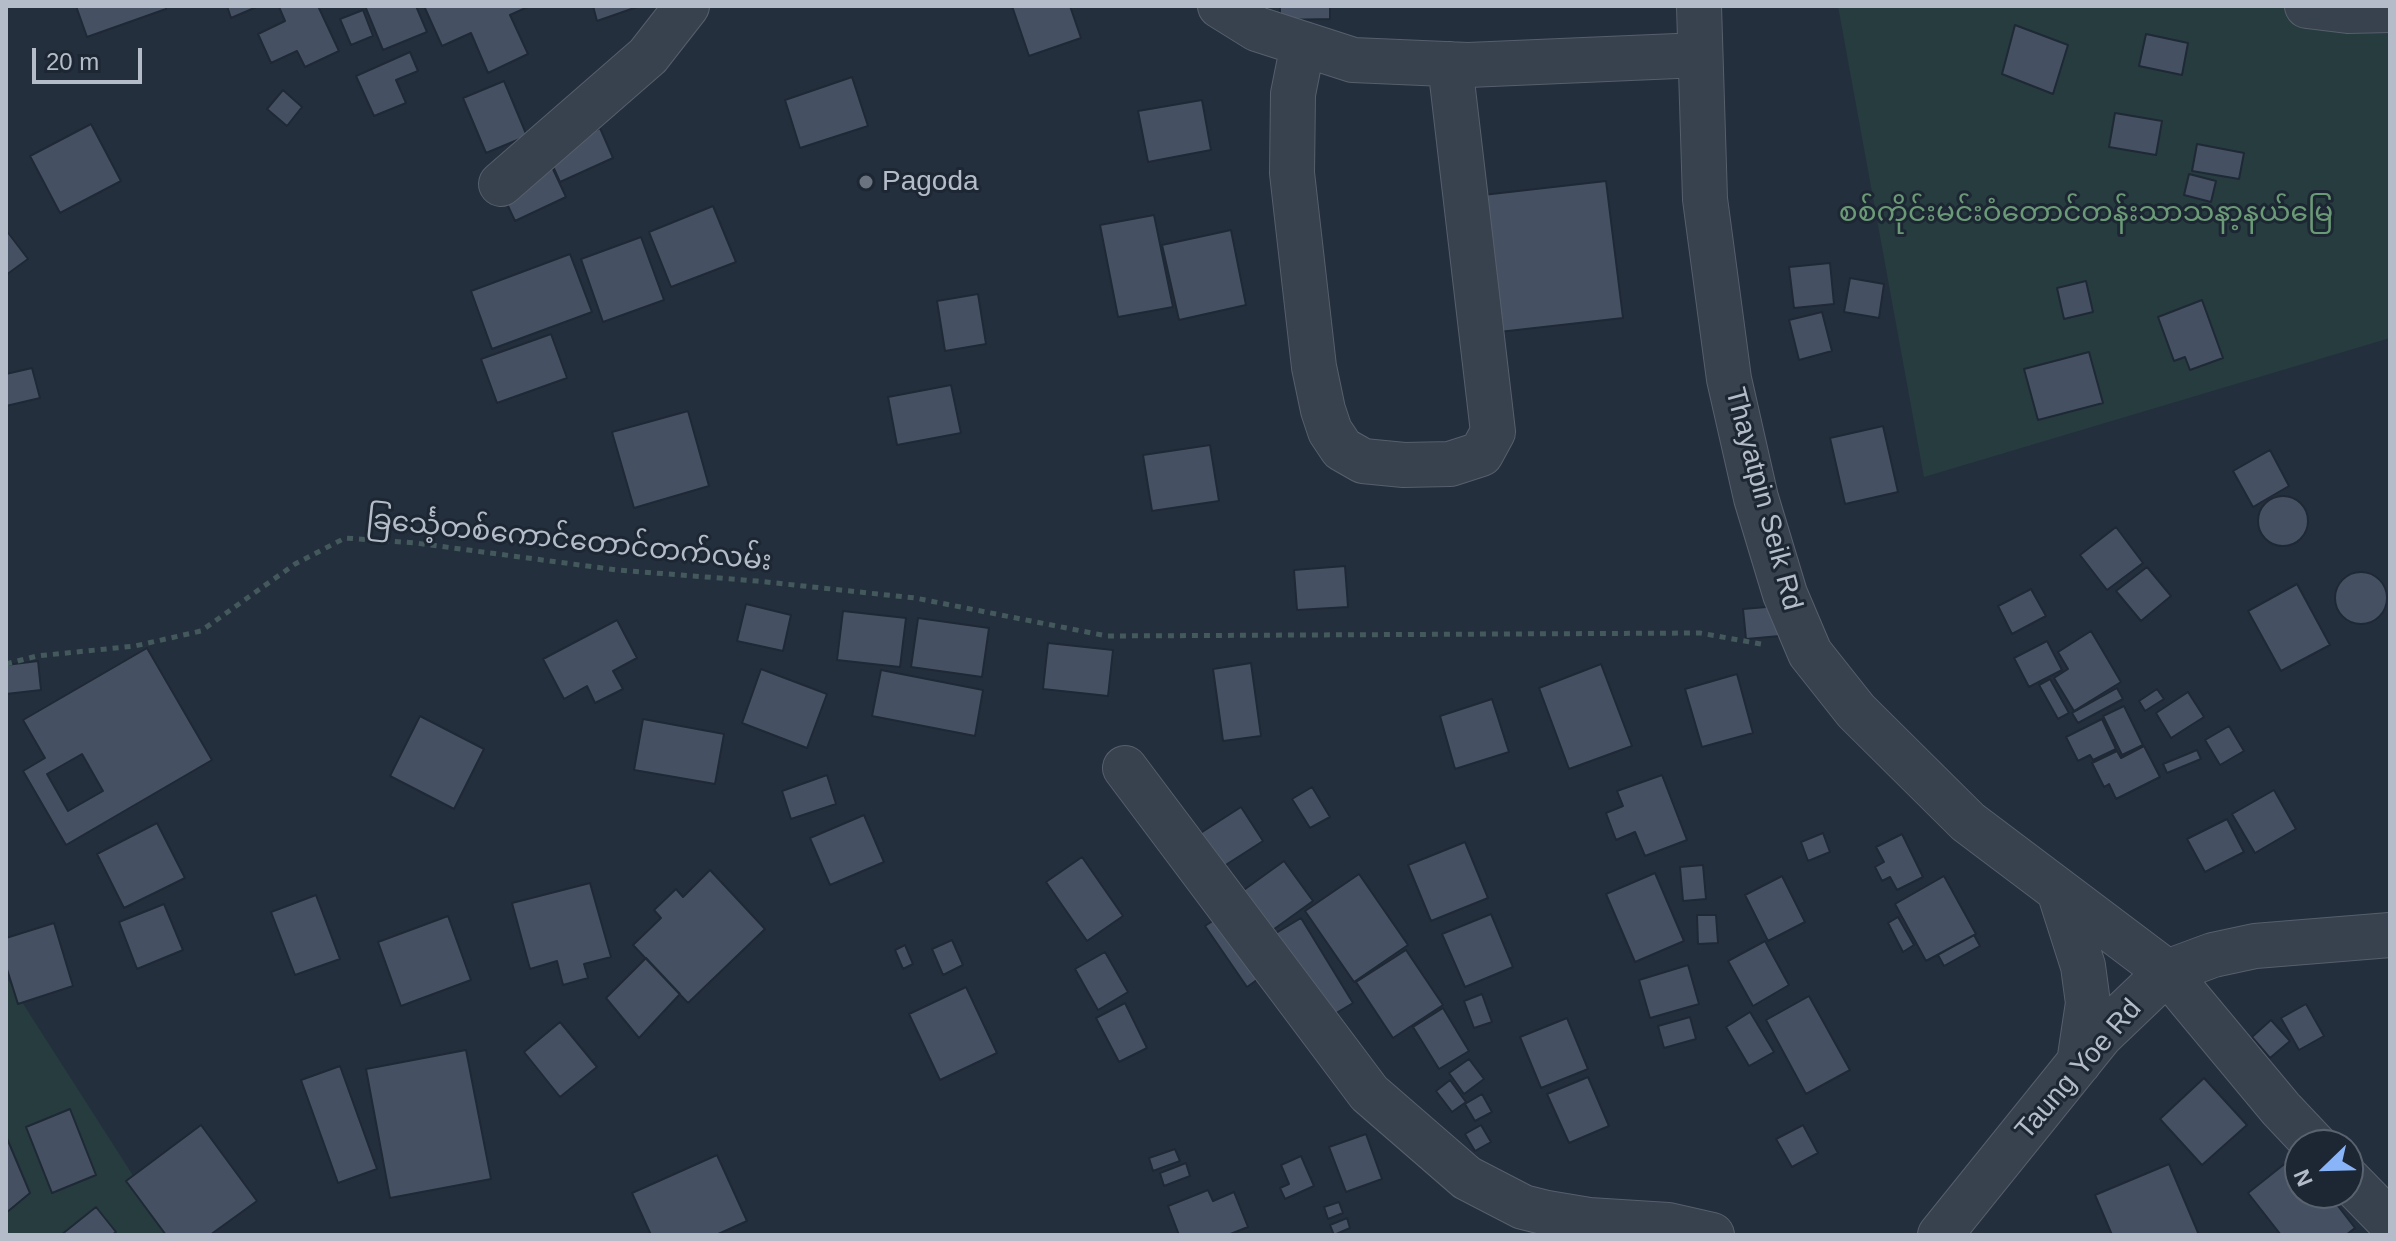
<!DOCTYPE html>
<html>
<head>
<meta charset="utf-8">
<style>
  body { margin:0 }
  #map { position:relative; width:2396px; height:1241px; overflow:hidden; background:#242f3e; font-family:Helvetica,sans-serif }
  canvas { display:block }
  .frame { position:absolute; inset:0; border:8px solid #b4bcc9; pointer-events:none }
  .north { position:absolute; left:2284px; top:1129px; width:80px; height:80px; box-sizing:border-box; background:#1d2633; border:2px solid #59626f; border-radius:50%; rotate:247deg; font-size:22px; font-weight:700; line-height:32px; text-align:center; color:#b4bcc9 }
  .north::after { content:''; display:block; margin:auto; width:28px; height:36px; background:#8ab4f8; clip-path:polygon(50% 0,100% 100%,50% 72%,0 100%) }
  .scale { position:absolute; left:32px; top:48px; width:110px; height:36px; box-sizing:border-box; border:4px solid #b4bcc9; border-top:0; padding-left:10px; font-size:24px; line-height:28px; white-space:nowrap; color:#b4bcc9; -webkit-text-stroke:6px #1d2633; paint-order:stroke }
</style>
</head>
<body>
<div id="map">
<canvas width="2396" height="1241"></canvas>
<div class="frame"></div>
<div class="north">N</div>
<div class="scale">20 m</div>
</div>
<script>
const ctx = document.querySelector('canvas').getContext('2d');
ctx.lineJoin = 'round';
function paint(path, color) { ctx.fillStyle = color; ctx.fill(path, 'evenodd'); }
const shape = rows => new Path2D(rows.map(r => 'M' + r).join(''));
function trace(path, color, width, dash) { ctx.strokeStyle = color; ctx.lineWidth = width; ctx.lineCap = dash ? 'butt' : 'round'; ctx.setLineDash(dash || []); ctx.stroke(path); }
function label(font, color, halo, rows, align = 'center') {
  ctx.font = font + ' Helvetica,"Noto Sans Myanmar",sans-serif'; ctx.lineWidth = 6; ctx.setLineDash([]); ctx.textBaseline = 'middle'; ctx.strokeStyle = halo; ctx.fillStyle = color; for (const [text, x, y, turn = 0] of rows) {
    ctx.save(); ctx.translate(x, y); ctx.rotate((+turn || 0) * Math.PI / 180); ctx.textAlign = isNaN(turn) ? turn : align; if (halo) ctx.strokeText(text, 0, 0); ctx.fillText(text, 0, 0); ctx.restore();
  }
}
paint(shape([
  [1838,6,2390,6,2390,338,1924,477],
  [6,977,171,1235,6,1235]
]), '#263c3f');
const building = shape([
  [76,6,165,6,166,9,87,37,76,6],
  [227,6,259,6,231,18,227,6],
  [318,6,339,51,305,67,297,51,271,63,258,34,285,21,279,7,318,6],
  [365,6,416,6,427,32,383,50,365,6],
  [424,6,530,6,510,15,528,54,488,73,471,33,442,46,424,6],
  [593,6,640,6,597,21,593,6],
  [1012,6,1070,6,1081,38,1029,56,1012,6],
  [1280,6,1330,6,1330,19,1280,20,1280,6],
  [363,10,373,36,351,45,340,19,363,10],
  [2015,25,2068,45,2053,94,2002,74,2015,25],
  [2146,34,2188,43,2182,75,2139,66,2146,34],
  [410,52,418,71,396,80,406,103,374,116,356,76,410,52],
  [852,77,868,126,800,148,785,100,852,77],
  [504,81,527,136,486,153,463,98,504,81],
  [283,90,302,107,287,126,267,109,283,90],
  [1202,100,1211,150,1148,162,1138,111,1202,100],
  [2115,113,2162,121,2156,155,2109,147,2115,113],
  [91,124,121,181,60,213,30,156,91,124],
  [600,128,613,158,560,182,547,153,600,128],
  [2197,144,2244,153,2239,179,2192,171,2197,144],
  [552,167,566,197,515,221,501,191,552,167],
  [2189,174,2216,181,2211,202,2184,195,2189,174],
  [1606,181,1623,318,1499,332,1483,195,1606,181],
  [713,206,736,262,671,287,649,232,713,206],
  [1154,215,1173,307,1118,317,1100,225,1154,215],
  [6,230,28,259,6,275,6,230],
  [1231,230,1246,305,1179,320,1162,245,1231,230],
  [641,237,664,300,603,322,581,259,641,237],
  [570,254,592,312,492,349,471,291,570,254],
  [1830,263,1834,304,1794,308,1789,267,1830,263],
  [1850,278,1884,284,1879,318,1844,312,1850,278],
  [2086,281,2093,312,2064,319,2057,288,2086,281],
  [978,294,986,344,945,351,937,301,978,294],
  [2202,300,2223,358,2190,370,2185,357,2174,361,2158,317,2202,300],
  [1822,312,1832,351,1799,360,1789,320,1822,312],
  [551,334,567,378,497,403,481,359,551,334],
  [2089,352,2103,403,2038,420,2024,369,2089,352],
  [32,368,40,398,6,406,6,374,32,368],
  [951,385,961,433,897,445,888,397,951,385],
  [688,411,709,486,634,508,612,432,688,411],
  [1883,426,1898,492,1845,504,1830,438,1883,426],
  [1210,445,1219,501,1152,511,1143,455,1210,445],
  [2270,450,2289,486,2253,507,2233,471,2270,450],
  '2258 521a25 25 0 1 1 50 0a25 25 0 1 1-50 0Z',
  [2116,527,2143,563,2107,590,2080,555,2116,527],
  [1345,566,1348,607,1297,610,1294,570,1345,566],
  [2147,567,2171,596,2141,621,2116,591,2147,567],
  '2335 598a26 26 0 1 1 52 0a26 26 0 1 1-52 0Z',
  [2297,584,2330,645,2281,671,2248,611,2297,584],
  [2031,589,2046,616,2012,634,1998,606,2031,589],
  [746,604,791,615,783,651,737,641,746,604],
  [1778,606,1780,636,1746,639,1743,609,1778,606],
  [843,611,906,618,900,667,837,660,843,611],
  [918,618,989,628,982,677,911,667,918,618],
  [617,620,637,658,613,671,623,689,595,703,587,686,564,699,543,659,617,620],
  [2091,631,2121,682,2074,711,2054,678,2068,669,2058,652,2091,631],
  [2047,641,2062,670,2029,687,2014,658,2047,641],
  [1048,643,1113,650,1108,696,1043,689,1048,643],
  [147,648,212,760,66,845,23,771,45,758,23,720,147,648],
  [38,661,41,690,6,694,6,665,38,661],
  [1251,663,1261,736,1223,741,1213,669,1251,663],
  [1601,664,1632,746,1569,769,1539,688,1601,664],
  [761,669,827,694,807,748,742,723,761,669],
  [881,670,983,690,975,736,872,716,881,670],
  [1737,674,1753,733,1702,747,1685,689,1737,674],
  [2050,679,2069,713,2058,719,2039,685,2050,679],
  [2117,688,2123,699,2078,723,2072,713,2117,688],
  [2157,689,2164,699,2145,711,2139,701,2157,689],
  [2188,692,2204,717,2171,738,2156,713,2188,692],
  [1492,699,1509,752,1455,769,1440,716,1492,699],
  [2124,706,2143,745,2122,755,2103,716,2124,706],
  [420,716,484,749,454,809,390,776,420,716],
  [643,719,724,734,715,784,634,770,643,719],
  [2102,719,2116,749,2093,760,2090,755,2078,761,2066,737,2102,719],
  [2229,726,2244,751,2220,765,2205,740,2229,726],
  [2144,746,2160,777,2116,799,2109,784,2104,787,2092,763,2117,751,2121,758,2144,746],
  [2197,750,2201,759,2167,773,2163,764,2197,750],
  [82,754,103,791,68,811,47,774,82,754],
  [827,775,836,804,791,819,782,791,827,775],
  [1662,775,1687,840,1645,856,1635,832,1616,840,1606,813,1623,806,1617,791,1662,775],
  [1312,787,1330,817,1310,828,1292,799,1312,787],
  [2274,790,2296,829,2255,853,2232,814,2274,790],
  [1241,807,1263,841,1221,868,1199,834,1241,807],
  [864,815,884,862,830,885,810,838,864,815],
  [2227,819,2244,852,2205,872,2187,839,2227,819],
  [157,823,185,878,124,908,97,854,157,823],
  [1823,833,1830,852,1808,861,1801,842,1823,833],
  [1902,834,1923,877,1897,890,1890,877,1882,881,1875,867,1884,862,1876,847,1902,834],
  [1465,842,1488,898,1431,921,1408,865,1465,842],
  [1082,857,1123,916,1087,941,1046,882,1082,857],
  [1284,861,1313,901,1270,932,1241,892,1284,861],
  [1703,865,1706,899,1683,901,1680,867,1703,865],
  [710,870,765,929,688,1003,633,945,661,918,654,910,676,889,683,897,710,870],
  [1655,873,1684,941,1635,962,1606,894,1655,873],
  [1359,874,1408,945,1354,982,1305,911,1359,874],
  [1782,876,1805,922,1768,941,1745,895,1782,876],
  [1944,876,1976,934,1926,961,1895,904,1944,876],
  [590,883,611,957,584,964,588,978,563,985,557,961,530,969,512,903,590,883],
  [316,895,340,959,295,975,271,912,316,895],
  [164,904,183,950,137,969,119,922,164,904],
  [1226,912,1268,972,1247,987,1205,926,1226,912],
  [1491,914,1513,967,1465,987,1442,934,1491,914],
  [1697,915,1716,915,1718,943,1698,944,1697,915],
  [448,916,471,980,401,1006,378,942,448,916],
  [1898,917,1914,945,1903,952,1888,923,1898,917],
  [1301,918,1353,1003,1323,1021,1271,936,1301,918],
  [54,923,73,986,18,1004,6,966,6,938,54,923],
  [1974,935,1980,946,1944,966,1938,955,1974,935],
  [952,940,963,965,943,975,932,949,952,940],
  [1765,941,1789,985,1753,1006,1728,961,1765,941],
  [905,945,913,964,903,969,895,950,905,945],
  [1406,950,1443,1005,1393,1038,1356,982,1406,950],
  [1105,952,1128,992,1098,1010,1075,969,1105,952],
  [646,958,680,994,639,1038,606,998,646,958],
  [1688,965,1699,1004,1650,1018,1639,980,1688,965],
  [966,987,997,1053,940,1080,909,1014,966,987],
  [1482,994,1492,1022,1474,1028,1464,1001,1482,994],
  [1809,996,1850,1070,1806,1094,1766,1020,1809,996],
  [1125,1003,1147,1048,1119,1062,1096,1018,1125,1003],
  [2306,1004,2324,1036,2299,1050,2281,1018,2306,1004],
  [1443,1008,1469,1051,1439,1069,1413,1027,1443,1008],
  [1750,1012,1774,1052,1749,1066,1726,1027,1750,1012],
  [1690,1017,1696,1039,1664,1048,1658,1026,1690,1017],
  [1567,1018,1588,1069,1541,1088,1520,1037,1567,1018],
  [2271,1020,2290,1041,2270,1058,2252,1037,2271,1020],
  [560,1022,597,1067,560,1097,524,1052,560,1022],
  [466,1050,491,1179,390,1198,366,1069,466,1050],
  [1469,1059,1484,1079,1464,1094,1449,1073,1469,1059],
  [340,1066,377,1169,338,1183,301,1080,340,1066],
  [1588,1077,1609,1126,1569,1143,1547,1094,1588,1077],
  [2204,1078,2247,1125,2202,1165,2160,1119,2204,1078],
  [1450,1080,1466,1102,1452,1112,1436,1091,1450,1080],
  [1482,1094,1492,1112,1475,1121,1465,1104,1482,1094],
  [70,1109,96,1175,52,1193,26,1127,70,1109],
  [201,1125,257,1201,210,1235,166,1235,126,1181,201,1125],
  [1481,1125,1491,1142,1475,1151,1465,1134,1481,1125],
  [1803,1125,1818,1153,1792,1167,1776,1139,1803,1125],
  [1366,1134,1382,1179,1346,1192,1329,1147,1366,1134],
  [6,1136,30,1193,6,1213,6,1136],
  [1175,1149,1180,1161,1153,1171,1149,1158,1175,1149],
  [2297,1154,2300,1158,2300,1193,2328,1193,2355,1228,2346,1235,2281,1235,2248,1193,2297,1154],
  [717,1155,747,1221,716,1235,651,1235,632,1193,717,1155],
  [1301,1156,1314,1186,1285,1199,1280,1188,1289,1184,1281,1165,1301,1156],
  [1186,1163,1190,1176,1164,1186,1160,1173,1186,1163],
  [2169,1164,2199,1235,2112,1235,2095,1195,2169,1164],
  [1208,1190,1213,1201,1234,1192,1248,1227,1228,1235,1179,1235,1168,1206,1208,1190],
  [1339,1202,1343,1213,1328,1219,1324,1207,1339,1202],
  [96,1207,116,1232,112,1235,61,1235,96,1207],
  [1347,1218,1350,1228,1334,1235,1330,1225,1347,1218]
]);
paint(building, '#455162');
trace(building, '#1f2835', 2);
const minor = shape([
  [1220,6,1257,29,1353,60,1468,65,1700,55],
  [1699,6,1705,199,1729,379,1756,498,1785,594,1810,653,1856,711,1968,822,2167,972,2281,1109,2315,1145],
  [2307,6,2348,11,2390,10],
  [1303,44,1293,94,1292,173,1314,367,1323,410,1330,431,1342,449,1363,461,1404,465,1450,464,1481,454,1493,432,1450,64],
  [501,184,648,56,687,6],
  [1125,768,1369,1093,1467,1178,1523,1207,1547,1213,1589,1220,1668,1225,1712,1235],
  [2060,894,2083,966,2088,1003,2079,1063],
  [2348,1179,2390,1222],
  [1940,1235,2101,1035,2167,972,2213,955,2255,946,2390,935]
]);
trace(minor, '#565f6c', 46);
trace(shape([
  [6,664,37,656,135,646,201,631,295,564,345,538,416,543,617,570,757,581,915,598,1107,636,1700,633,1761,644]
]), '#44595c', 5, [6, 6]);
trace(minor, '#38414e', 44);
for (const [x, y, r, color] of [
  [866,182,8,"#6b7280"]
]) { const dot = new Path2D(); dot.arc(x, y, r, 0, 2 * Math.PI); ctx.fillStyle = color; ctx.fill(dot); trace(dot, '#1d2633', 3); }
label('28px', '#b4bcc9', '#1d2633', [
  ["Pagoda",882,182]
], 'left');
label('28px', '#6b9a76', '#1d2633', [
  ["စစ်ကိုင်းမင်းဝံတောင်တန်းသာသနာ့နယ်မြေ",2086,213]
]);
label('28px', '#b4bcc9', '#1d2633', [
  ["Thayatpin Seik Rd",1763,499,75],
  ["ခြင်္သေ့တစ်ကောင်တောင်တက်လမ်း",569,541,6],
  ["Taung Yoe Rd",2079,1070,-49]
]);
</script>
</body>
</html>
